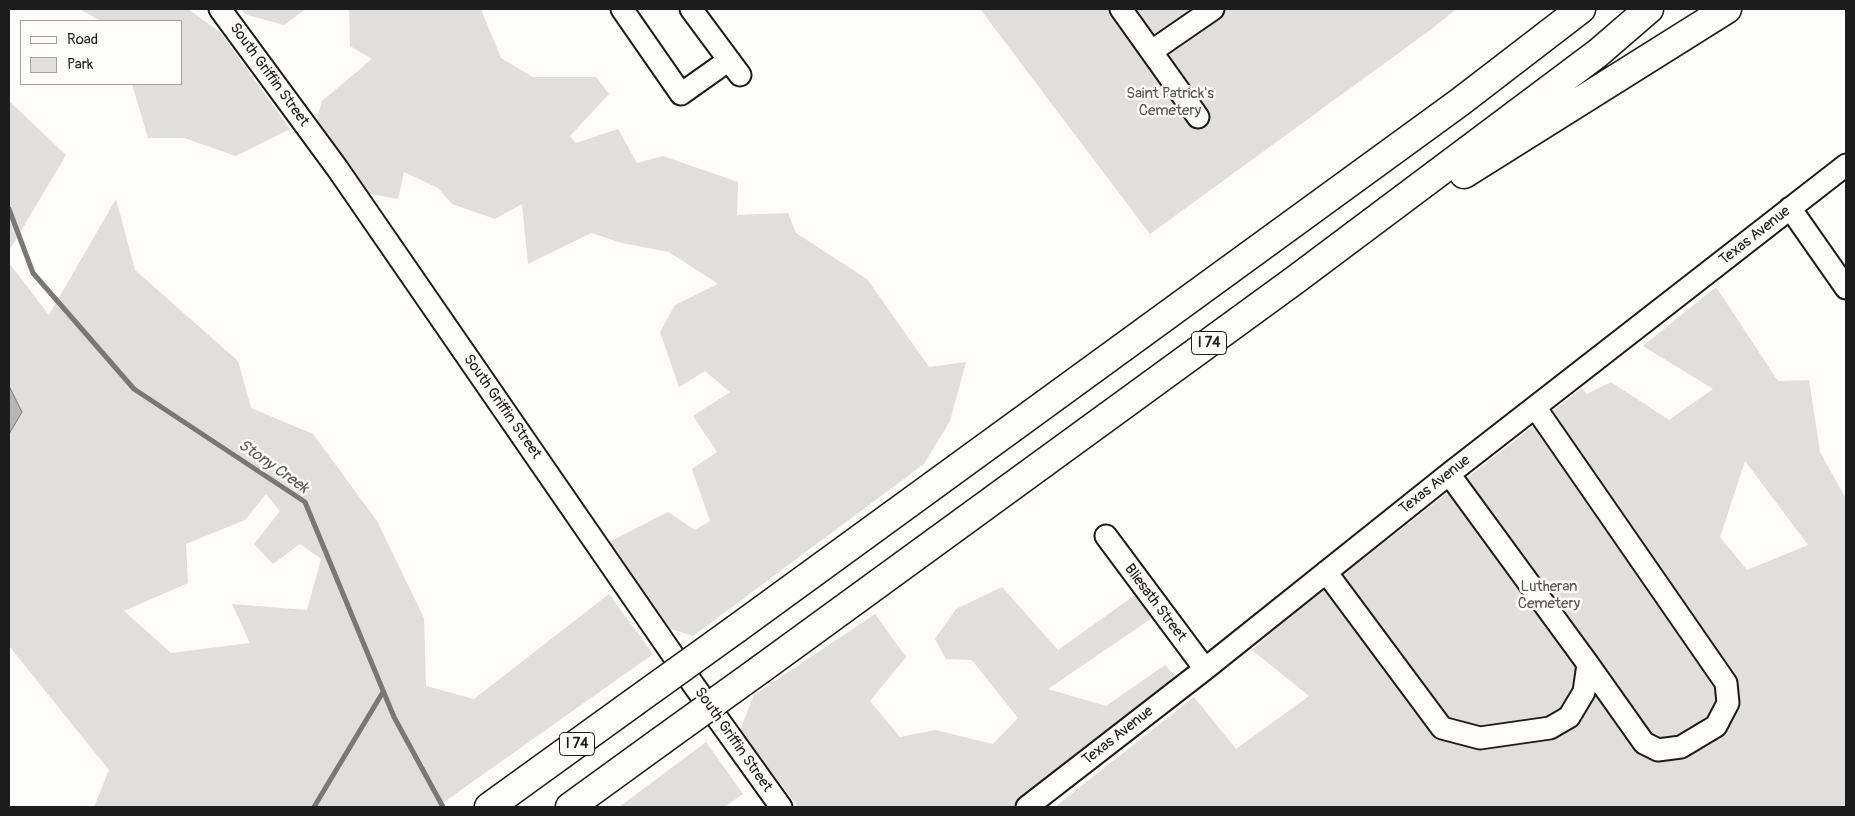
<!DOCTYPE html>
<html>
<head>
<meta charset="utf-8">
<style>
  body { margin:0 }
  #map { position:relative; width:1855px; height:816px; overflow:hidden; background:#fdfcf7; font-family:Pangolin,sans-serif }
  canvas { display:block }
  .frame { position:absolute; inset:0; border:10px solid #1c1c1c; pointer-events:none }
  .legend { position:absolute; left:20px; top:20px; width:162px; height:65px; box-sizing:border-box; background:#fdfcf7; border:1px solid #a3a29f; margin:0; padding:6px 9px; list-style:none; font-size:15px; color:#1c1c1c }
  .legend li { display:flex; align-items:center; gap:10px; height:25px }
  .legend b { width:25px; border:1px solid #a3a29f }
</style>
</head>
<body>
<div id="map">
<canvas width="1855" height="816"></canvas>
<div class="frame"></div>
<ul class="legend">
<li><b style="height:6px;background:#fdfcf7"></b>Road</li>
<li><b style="height:14px;background:#e0dfdb"></b>Park</li>
</ul>
</div>
<script>
const ctx = document.querySelector('canvas').getContext('2d');
ctx.lineJoin = 'round';
function paint(path, color) { ctx.fillStyle = color; ctx.fill(path, 'evenodd'); }
const shape = rows => new Path2D(rows.map(r => 'M' + r).join(''));
function trace(path, color, width, dash) { ctx.strokeStyle = color; ctx.lineWidth = width; ctx.lineCap = dash ? 'butt' : 'round'; ctx.setLineDash(dash || []); ctx.stroke(path); }
function label(font, color, halo, rows, align = 'center') {
  ctx.font = font + ' Pangolin,sans-serif'; ctx.lineWidth = 5; ctx.setLineDash([]); ctx.textBaseline = 'middle'; ctx.strokeStyle = halo; ctx.fillStyle = color; for (const [text, x, y, turn = 0] of rows) {
    ctx.save(); ctx.translate(x, y); ctx.rotate((+turn || 0) * Math.PI / 180); ctx.textAlign = isNaN(turn) ? turn : align; if (halo) ctx.strokeText(text, 0, 0); ctx.fillText(text, 0, 0); ctx.restore();
  }
}
paint(shape([
  [79,9,188,9,220,32,290,129,236,156,184,138,148,138,132,84,181,84,181,21,101,21],
  [240,9,306,9,284,25,247,15],
  [349,9,481,9,501,58,533,77,596,77,609,94,570,136,576,143,618,129,637,163,663,156,738,182,737,215,788,213,796,233,867,279,929,367,966,362,950,421,924,464,693,636,665,627,607,543,668,512,695,530,710,521,692,469,717,452,693,416,730,392,705,371,679,387,660,332,675,305,718,284,669,252,622,243,591,233,528,264,522,204,495,219,452,204,438,188,404,172,398,199,370,194,317,119,322,101,372,59,350,46],
  [980,9,1456,9,1433,28,1150,234],
  [9,101,66,155,9,251],
  [116,199,135,270,238,361,251,408,313,434,377,521,424,618,426,686,474,699,609,594,653,654,437,807,94,807,109,770,9,646,9,434,22,412,9,386,9,263,49,315],
  [266,494,280,511,254,544,273,564,300,544,321,559,307,610,232,604,250,643,171,653,124,611,188,583,186,544,245,520],
  [1716,287,1778,381,1809,380,1820,452,1846,499,1846,807,1055,807,1194,697,1236,749,1309,696,1252,650,1299,609,1582,388,1587,394,1611,382,1669,420,1713,389,1643,346],
  [1745,461,1808,545,1747,570,1720,537],
  [1002,587,1058,650,1135,595,1152,618,1048,689,1106,706,1165,665,1178,679,1014,807,798,807,740,730,754,695,875,614,906,657,870,701,900,737,935,730,993,744,1018,718,972,660,946,659,935,639,956,609],
  [706,742,743,794,725,807,619,807]
]), '#e0dfdb');
const water = shape([
  [9,386,22,412,9,434,9,386]
]);
paint(water, '#b7b6b2');
trace(water, '#797876', 1);
trace(shape([
  [9,209,33,273,134,389,305,502,394,717,443,807],
  [314,807,383,692]
]), '#797876', 5);
const minor = shape([
  [220,9,337,168,695,687,781,807],
  [622,9,681,94,729,60],
  [691,9,740,75],
  [1121,9,1198,117],
  [1152,51,1213,9],
  [1790,208,1846,288],
  [1449,474,1588,664,1644,743,1658,750,1681,747,1716,726,1728,703,1726,683,1535,407],
  [1106,536,1205,669],
  [1326,572,1442,728,1480,738,1550,728,1569,717,1584,692,1588,664],
  [1027,807,1205,669,1449,474,1846,165]
]);
const highway = shape([
  [1464,174,1727,9],
  [736,629,1460,102,1581,9],
  [761,669,1295,280,1598,53,1649,9],
  [489,807,633,703],
  [570,807,661,741]
]);
trace(minor, '#1c1c1c', 25);
trace(highway, '#1c1c1c', 31);
trace(minor, '#fdfcf7', 21);
trace(highway, '#fdfcf7', 28);
const highwayBridge = shape([
  [633,703,736,629],
  [661,741,761,669]
]);
trace(highwayBridge, '#1c1c1c', 31, []);
trace(highwayBridge, '#fdfcf7', 28);
for (const [x, y, w] of [
  [1209,343,35],
  [577,744,35]
]) { const box = new Path2D(); box.roundRect(x - w / 2, y - 11.5, w, 23, 4); ctx.fillStyle = '#fdfcf7'; ctx.fill(box); trace(box, '#1c1c1c', 1); }
label('bold 14px', '#1c1c1c', null, [
  ["I 74",1209,343],
  ["I 74",577,744]
]);
label('15px', '#1c1c1c', '#fdfcf7', [
  ["South Griffin Street",269,75,54],
  ["Texas Avenue",1755,236,-38],
  ["South Griffin Street",502,407,55],
  ["Texas Avenue",1435,485,-38],
  ["Bliesath Street",1155,603,53],
  ["Texas Avenue",1118,736,-38],
  ["South Griffin Street",733,740,55]
]);
label('15px', '#575655', '#fdfcf7', [
  ["Saint Patrick's",1170,94],
  ["Cemetery",1170,111],
  ["Lutheran",1549,587],
  ["Cemetery",1549,604]
]);
label('italic 16px', '#5a5a58', '#fdfcf7', [
  ["Stony Creek",273,467,35]
]);
</script>
</body>
</html>
